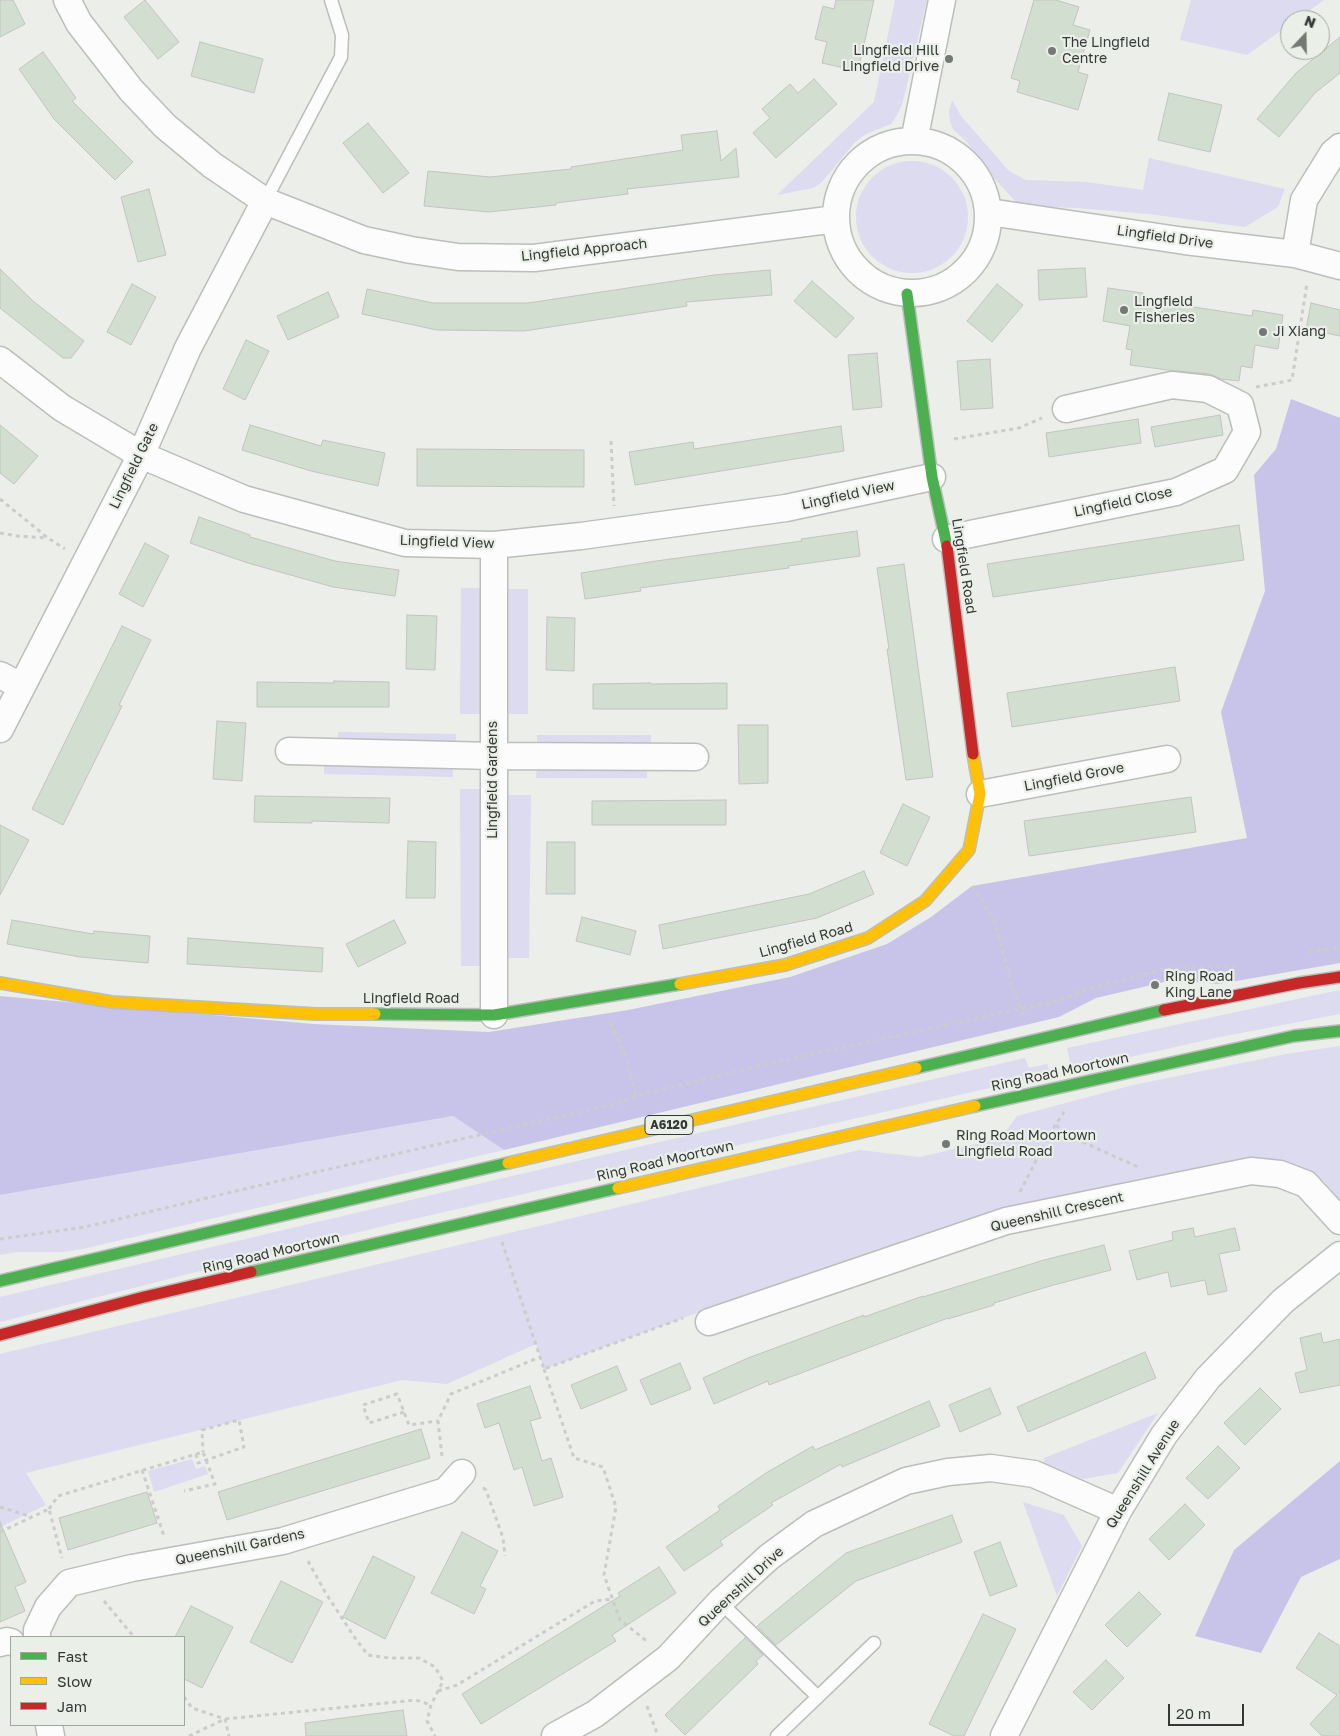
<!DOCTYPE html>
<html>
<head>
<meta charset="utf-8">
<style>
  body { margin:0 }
  #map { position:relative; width:1340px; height:1736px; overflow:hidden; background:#ebeee9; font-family:"Golos Text",sans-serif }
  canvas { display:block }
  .legend { position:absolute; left:10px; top:1636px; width:175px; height:90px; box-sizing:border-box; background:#eaefe8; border:1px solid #a2a6a1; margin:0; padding:6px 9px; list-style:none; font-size:15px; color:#363836 }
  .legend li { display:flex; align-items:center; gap:10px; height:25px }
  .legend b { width:25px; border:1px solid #a2a6a1 }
  .north { position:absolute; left:1280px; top:10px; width:50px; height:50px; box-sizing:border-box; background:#eaefe8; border:1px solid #a2a6a1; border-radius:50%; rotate:21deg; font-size:14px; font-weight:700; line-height:20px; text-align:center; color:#363836 }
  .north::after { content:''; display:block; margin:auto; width:18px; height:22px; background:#757875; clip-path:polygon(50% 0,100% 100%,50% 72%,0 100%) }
  .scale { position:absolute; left:1168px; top:1704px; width:76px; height:22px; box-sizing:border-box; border:2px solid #363836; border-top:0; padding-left:6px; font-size:15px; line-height:18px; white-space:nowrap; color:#363836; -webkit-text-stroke:4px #eaefe8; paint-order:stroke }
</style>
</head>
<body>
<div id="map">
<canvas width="1340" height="1736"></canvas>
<ul class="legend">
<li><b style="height:6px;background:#4caf50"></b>Fast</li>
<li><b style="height:6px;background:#ffc107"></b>Slow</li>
<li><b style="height:6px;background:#c62828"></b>Jam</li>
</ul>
<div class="north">N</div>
<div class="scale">20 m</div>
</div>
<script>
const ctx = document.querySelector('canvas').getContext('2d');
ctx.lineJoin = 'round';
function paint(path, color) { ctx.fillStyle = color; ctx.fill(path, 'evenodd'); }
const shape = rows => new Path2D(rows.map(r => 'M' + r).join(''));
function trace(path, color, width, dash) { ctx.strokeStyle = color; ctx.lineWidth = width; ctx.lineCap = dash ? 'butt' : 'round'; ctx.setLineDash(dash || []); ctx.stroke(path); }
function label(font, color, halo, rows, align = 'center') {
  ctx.font = font + ' "Golos Text",sans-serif'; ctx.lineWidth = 4.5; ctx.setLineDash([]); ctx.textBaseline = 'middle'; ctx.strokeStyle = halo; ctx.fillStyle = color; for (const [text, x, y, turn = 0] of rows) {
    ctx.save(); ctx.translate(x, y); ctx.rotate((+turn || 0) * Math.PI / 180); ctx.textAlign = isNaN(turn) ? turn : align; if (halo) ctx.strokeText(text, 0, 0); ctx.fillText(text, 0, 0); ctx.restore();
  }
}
paint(shape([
  [895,0,927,0,902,105,897,115,891,124,866,134,855,142,822,182,813,188,777,195,874,102],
  [1191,0,1324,0,1296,20,1290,20,1290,24,1247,55,1180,40],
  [952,100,961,116,1009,171,1026,180,1086,182,1143,190,1149,158,1285,189,1278,207,1245,227,1149,214,1078,208,1028,206,1017,203,992,176,967,142,953,129,950,122,949,111],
  '856 217a56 56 0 1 1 112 0a56 56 0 1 1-112 0Z',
  [461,588,485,588,484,714,460,714],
  [503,589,528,589,528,714,503,714],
  [338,732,456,734,456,745,338,743],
  [537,735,651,735,651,745,537,746],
  [324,762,453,764,453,777,324,774],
  [537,766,647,766,647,778,536,778],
  [460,789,484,789,485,966,461,966],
  [504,795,531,795,529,958,502,958],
  [1340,990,1340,1014,1220,1037,1072,1070,1067,1048],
  [1340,1046,1340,1200,1323,1180,1303,1168,1275,1160,1242,1159,1173,1172,981,1218,911,1238,716,1310,705,1310,544,1369,536,1344,447,1384,402,1380,26,1473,46,1505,0,1527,0,1354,859,1150,920,1157,1001,1138,1017,1116,1133,1085,1286,1054],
  [1025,1058,1029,1068,1047,1064,1051,1074,396,1223,204,1270,0,1322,0,1297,512,1176],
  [453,1116,504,1150,83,1249,63,1252,16,1252,0,1255,0,1195],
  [1158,1413,1118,1473,1083,1479,1044,1464,1044,1458],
  [192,1459,196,1469,205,1466,208,1474,154,1492,148,1471],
  [1023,1502,1064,1515,1082,1546,1057,1596]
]), '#dcdbf0');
paint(shape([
  [1291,399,1340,418,1340,963,1219,984,1173,980,1096,998,1059,1017,504,1150,453,1116,0,1195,0,996,313,1024,489,1032,628,1010,790,977,887,944,931,917,972,886,1247,838,1221,712,1265,591,1254,475,1276,449],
  [1340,1461,1340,1559,1301,1577,1261,1653,1195,1636,1234,1550]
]), '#c8c4e9');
const building = shape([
  [0,0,13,0,25,24,0,37,0,0],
  [145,0,179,42,158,59,124,17,145,0],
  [836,0,874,0,858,71,822,63,827,42,815,39,823,6,834,9,836,0],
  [1034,0,1056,0,1079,7,1073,25,1090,30,1078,72,1088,75,1078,110,1017,92,1020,81,1011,78,1034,0],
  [1340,37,1340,73,1315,93,1279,137,1257,119,1296,73,1340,37],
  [200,42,263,59,254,93,191,76,200,42],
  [43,52,76,98,72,101,133,162,115,180,54,119,19,69,43,52],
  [814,79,837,104,776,158,753,133,770,118,762,109,790,84,798,93,814,79],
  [1169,93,1222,105,1210,152,1158,140,1169,93],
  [368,123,409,173,383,193,343,143,368,123],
  [717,131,721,161,736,148,739,177,627,189,628,194,556,203,556,205,489,212,424,206,428,171,490,177,571,169,571,167,683,150,681,135,717,131],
  [149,189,166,255,138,262,121,197,149,189],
  [1085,268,1087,297,1039,300,1038,270,1085,268],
  [0,269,33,301,84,341,71,358,63,358,0,308,0,269],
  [770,270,772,295,686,302,687,306,524,331,437,330,362,314,367,289,433,303,528,303,714,275,770,270],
  [812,281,854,318,836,338,794,301,812,281],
  [132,284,156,297,131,345,107,332,132,284],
  [997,284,1023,305,992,342,967,321,997,284],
  [1108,288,1143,293,1142,299,1252,316,1253,310,1283,315,1278,349,1255,345,1252,368,1241,366,1239,381,1221,379,1210,374,1168,370,1130,365,1132,350,1126,349,1130,326,1103,321,1108,288],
  [328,292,339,317,288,340,277,316,328,292],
  [1311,303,1340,310,1340,336,1306,329,1311,303],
  [246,340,269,351,245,400,223,389,246,340],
  [877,353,882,407,853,410,848,355,877,353],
  [990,359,993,408,961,410,957,361,990,359],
  [1220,415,1223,435,1155,447,1151,427,1220,415],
  [1138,419,1141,443,1049,457,1046,433,1138,419],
  [0,425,38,456,14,484,0,473,0,425],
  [250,425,321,446,323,440,385,453,378,486,311,471,242,450,250,425],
  [841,426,844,451,635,485,629,452,693,442,694,449,841,426],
  [417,449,584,450,584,487,417,486,417,449],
  [199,517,250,535,250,537,335,561,399,570,395,596,333,587,248,563,190,543,199,517],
  [1239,525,1244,560,993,597,987,564,1239,525],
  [857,531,860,556,788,566,789,568,640,588,641,591,585,599,581,573,656,561,802,541,801,539,857,531],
  [145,543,169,556,143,607,119,594,145,543],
  [904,564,933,777,906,780,887,649,889,649,877,568,904,564],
  [407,615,437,616,435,670,406,669,407,615],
  [547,617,575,618,574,671,546,670,547,617],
  [122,626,151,640,119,705,122,706,63,825,32,809,122,626],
  [1175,667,1180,701,1012,727,1007,693,1175,667],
  [334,681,389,682,389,707,257,707,257,682,334,683,334,681],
  [650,683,650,684,727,683,727,709,593,709,593,684,650,683],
  [217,721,246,723,242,781,213,779,217,721],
  [738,725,768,725,768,783,739,784,738,725],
  [255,796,390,798,389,823,312,821,312,823,254,822,255,796],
  [1191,797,1196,832,1029,856,1024,821,1191,797],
  [726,800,726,825,592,825,592,801,726,800],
  [903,804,930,817,907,866,880,853,903,804],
  [0,825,29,840,0,895,0,825],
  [408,841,436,842,435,898,406,898,408,841],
  [547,842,575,842,575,894,546,894,547,842],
  [864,871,874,894,817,918,663,949,659,925,809,894,864,871],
  [582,917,636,931,630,955,576,941,582,917],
  [12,920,93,934,94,931,150,936,148,963,80,957,7,944,12,920],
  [394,920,406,943,358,967,346,944,394,920],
  [188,938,323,948,322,972,187,964,188,938],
  [1193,1228,1195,1237,1235,1228,1240,1250,1219,1254,1227,1291,1208,1295,1205,1280,1171,1287,1168,1272,1137,1280,1129,1251,1173,1240,1172,1232,1193,1228],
  [1104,1245,1111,1270,1050,1286,994,1303,994,1305,948,1319,948,1318,769,1385,768,1381,714,1404,703,1378,748,1358,864,1315,864,1317,923,1296,923,1297,1044,1260,1104,1245],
  [1321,1333,1323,1343,1340,1339,1340,1385,1300,1393,1295,1373,1307,1370,1300,1338,1321,1333],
  [1145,1352,1156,1378,1028,1432,1017,1407,1145,1352],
  [680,1363,691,1389,651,1405,640,1380,680,1363],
  [617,1366,627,1390,581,1409,571,1385,617,1366],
  [530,1386,541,1418,530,1421,542,1461,551,1458,563,1497,534,1506,522,1467,514,1470,499,1423,485,1428,477,1404,530,1386],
  [990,1388,1001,1414,960,1432,949,1405,990,1388],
  [1260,1388,1281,1409,1245,1445,1224,1423,1260,1388],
  [929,1401,940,1426,842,1467,841,1464,771,1503,773,1505,720,1541,723,1545,684,1571,666,1547,720,1510,718,1506,766,1473,813,1446,815,1450,929,1401],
  [421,1429,430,1458,227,1520,218,1492,421,1429],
  [1218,1446,1240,1468,1208,1499,1186,1478,1218,1446],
  [147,1492,157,1523,68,1550,59,1518,147,1492],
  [1185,1504,1205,1525,1169,1560,1149,1539,1185,1504],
  [952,1515,962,1542,856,1581,776,1645,757,1626,846,1553,952,1515],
  [0,1522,26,1582,15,1587,25,1611,0,1622,0,1522],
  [462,1532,498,1551,480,1586,486,1589,474,1614,431,1593,462,1532],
  [1000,1542,1017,1586,990,1596,974,1552,1000,1542],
  [373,1556,415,1577,385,1639,343,1617,373,1556],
  [659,1567,676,1593,612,1635,616,1641,481,1724,462,1694,620,1596,618,1593,659,1567],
  [281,1581,323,1602,292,1663,250,1642,281,1581],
  [1139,1592,1161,1614,1127,1647,1105,1625,1139,1592],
  [191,1606,233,1627,202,1688,184,1679,184,1637,175,1637,191,1606],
  [983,1614,1016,1629,964,1736,954,1736,929,1724,983,1614],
  [1319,1633,1340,1646,1340,1736,1322,1736,1310,1724,1337,1695,1296,1668,1319,1633],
  [745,1638,763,1655,756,1661,758,1664,685,1735,665,1715,745,1638],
  [1106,1660,1124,1678,1092,1710,1073,1692,1106,1660],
  [403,1710,407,1736,306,1736,305,1723,403,1710]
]);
paint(building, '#d2decf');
trace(building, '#c2c4c0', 1);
const lane = shape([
  [265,201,341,57,342,35,331,0],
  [720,1602,818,1697],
  [777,1736,874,1643]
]);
const street = shape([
  [67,0,79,23,131,90,165,126,212,165,265,201,364,240,411,250,458,257,534,258,836,219],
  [914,141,942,0],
  '836 217a76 76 0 1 1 152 0a76 76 0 1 1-152 0Z',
  [989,212,1185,241,1295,254,1340,266],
  [1295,254,1304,200,1333,153,1340,147],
  [0,360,62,408,141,455,244,499,405,543,494,545,581,536,786,508,932,477],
  [946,539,1176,492,1225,470,1247,432,1240,405,1208,389,1172,385,1066,409],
  [494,545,494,1015],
  [0,675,21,686],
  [0,729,141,455,188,348,265,201],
  [289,751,493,756,695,757],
  [980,794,1167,759],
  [709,1322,1006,1221,1251,1171,1280,1174,1306,1184,1340,1221],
  [37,1637,37,1630,48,1607,69,1583,132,1568,283,1541,446,1491,462,1473],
  [0,1643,7,1641,11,1642],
  [49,1725,51,1736],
  [555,1736,595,1714,668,1658,720,1602,769,1557,814,1524,906,1481,948,1472,991,1468,1034,1474,1118,1511],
  [1004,1736,1118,1511,1164,1435,1208,1378,1283,1301,1340,1255]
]);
const fast = shape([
  [907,294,932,477,947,546],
  [375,1014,494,1015,680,984],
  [916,1068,1164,1010],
  [975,1106,1294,1036,1340,1031],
  [251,1272,618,1188],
  [0,1281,508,1163]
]);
const slow = shape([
  [0,983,112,1002,316,1014,375,1014],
  [680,984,785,965,868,938,925,901,969,850,980,794,973,754],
  [508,1163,916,1068],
  [618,1188,975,1106]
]);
const jam = shape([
  [947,546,973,754],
  [1164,1010,1299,983,1340,977],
  [0,1335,144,1297,251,1272]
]);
trace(lane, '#bbbeba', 15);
trace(street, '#bbbeba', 29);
trace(fast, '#bbbeba', 14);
trace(slow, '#bbbeba', 14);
trace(jam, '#bbbeba', 14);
trace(shape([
  [1256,387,1292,380,1307,283],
  [954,439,1019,428,1042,418],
  [611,441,614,506],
  [0,499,48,538,65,549],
  [0,533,17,536,47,538],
  [972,886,994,920,1014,993,1023,1016],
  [1309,952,1340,947],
  [611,1023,627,1061,636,1096],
  [1056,1125,1065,1134,1138,1167],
  [1020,1192,1049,1135,1064,1112],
  [0,1239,85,1227,312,1173,624,1102,636,1096,767,1064,1061,1000,1087,989,1168,968,1237,966],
  [502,1242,544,1369,683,1318],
  [544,1369,574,1458,603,1467,616,1507,604,1575,620,1620,648,1642],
  [404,1412,369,1423,363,1405,397,1394,404,1412,409,1425,438,1421],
  [196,1454,198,1463,244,1447,239,1420,202,1430,203,1452],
  [442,1456,438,1421,451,1394,540,1357],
  [142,1470,164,1536],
  [483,1488,486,1490,503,1538,505,1556],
  [0,1507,32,1517],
  [49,1509,58,1496,203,1452,215,1484,184,1491],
  [0,1532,49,1509,62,1558],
  [308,1561,325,1592,355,1638,368,1655,389,1658,419,1658,435,1667,443,1681,431,1705,427,1721,435,1736],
  [104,1601,134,1637],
  [438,1691,457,1685,595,1601,613,1599],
  [184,1697,192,1708,225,1719,229,1736],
  [647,1706,658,1736],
  [189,1736,225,1719,416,1700,431,1705]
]), '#ccc', 3, [4, 4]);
trace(lane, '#fcfcfc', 12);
trace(street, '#fcfcfc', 26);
trace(fast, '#4caf50', 11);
trace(slow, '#ffc107', 11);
trace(jam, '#c62828', 11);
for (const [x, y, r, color] of [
  [1052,51,5,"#757875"],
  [949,59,5,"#757875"],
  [1124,310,5,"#757875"],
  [1263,332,5,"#757875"],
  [1155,985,5,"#757875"],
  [946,1144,5,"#757875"]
]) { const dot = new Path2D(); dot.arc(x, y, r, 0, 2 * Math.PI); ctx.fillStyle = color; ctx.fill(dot); trace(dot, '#eaefe8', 2); }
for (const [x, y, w] of [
  [669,1125,48]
]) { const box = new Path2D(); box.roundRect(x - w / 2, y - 9.5, w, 19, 4); ctx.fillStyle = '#eaefe8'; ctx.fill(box); trace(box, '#363836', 1); }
label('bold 12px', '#363836', null, [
  ["A6120",669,1125]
]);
label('14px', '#363836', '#eaefe8', [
  ["The Lingfield",1062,43],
  ["Centre",1062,59],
  ["Lingfield Hill",939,51,"right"],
  ["Lingfield Drive",939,67,"right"],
  ["Lingfield",1134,302],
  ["Fisheries",1134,318],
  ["Ji Xiang",1273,332],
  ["Ring Road",1165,977],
  ["King Lane",1165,993],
  ["Ring Road Moortown",956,1136],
  ["Lingfield Road",956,1152]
], 'left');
label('14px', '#363836', '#eaefe8', [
  ["Lingfield Drive",1165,237,8],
  ["Lingfield Approach",584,250,-6],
  ["Lingfield Gate",134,466,-64],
  ["Lingfield View",848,495,-12],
  ["Lingfield Close",1123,502,-12],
  ["Lingfield View",447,542,2],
  ["Lingfield Road",964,566,81],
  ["Lingfield Grove",1074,777,-11],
  ["Lingfield Gardens",493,780,-90],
  ["Lingfield Road",806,940,-16],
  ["Lingfield Road",411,999],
  ["Ring Road Moortown",1060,1072,-12],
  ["Ring Road Moortown",665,1161,-13],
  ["Queenshill Crescent",1057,1212,-13],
  ["Ring Road Moortown",271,1253,-13],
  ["Queenshill Avenue",1143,1474,-58],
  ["Queenshill Gardens",240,1547,-12],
  ["Queenshill Drive",741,1587,-43]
]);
</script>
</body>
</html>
